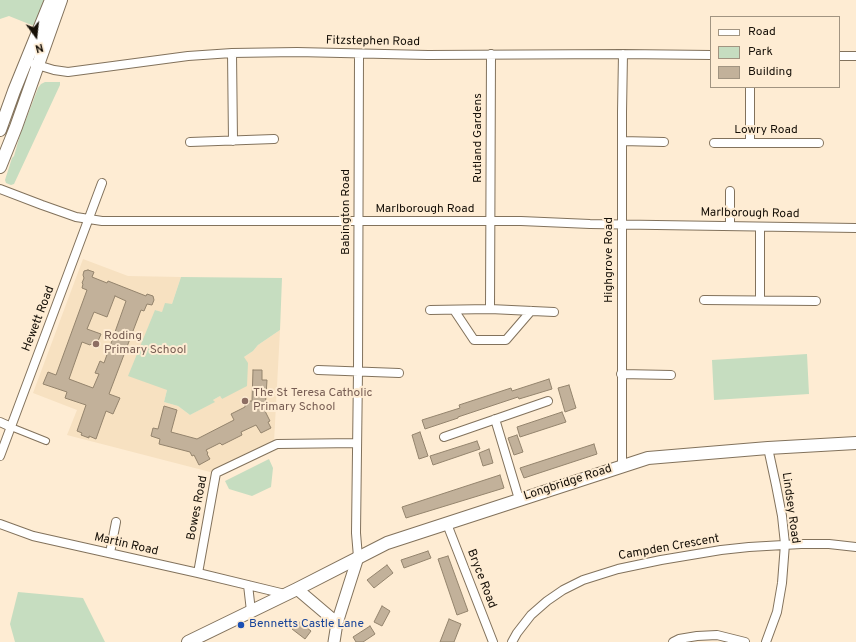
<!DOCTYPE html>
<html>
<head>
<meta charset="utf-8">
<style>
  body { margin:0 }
  #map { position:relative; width:856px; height:642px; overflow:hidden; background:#feecd3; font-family:Overpass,sans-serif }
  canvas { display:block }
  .legend { position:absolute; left:710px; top:16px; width:130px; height:72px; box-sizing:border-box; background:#feecd3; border:1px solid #a19481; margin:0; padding:5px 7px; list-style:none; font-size:12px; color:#150f07 }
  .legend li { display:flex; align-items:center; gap:8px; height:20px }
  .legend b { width:20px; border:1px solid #a19481 }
  .north { position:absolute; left:16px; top:16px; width:40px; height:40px; -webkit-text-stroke:3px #feecd3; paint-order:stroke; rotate:165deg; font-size:11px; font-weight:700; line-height:16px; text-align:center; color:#150f07 }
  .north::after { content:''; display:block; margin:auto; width:14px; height:18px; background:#150f07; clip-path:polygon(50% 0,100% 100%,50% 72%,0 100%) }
</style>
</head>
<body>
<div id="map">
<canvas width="856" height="642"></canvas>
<ul class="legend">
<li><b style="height:5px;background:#fff"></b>Road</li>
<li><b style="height:11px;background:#c6ddc0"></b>Park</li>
<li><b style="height:11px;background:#c2b19a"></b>Building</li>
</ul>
<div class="north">N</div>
</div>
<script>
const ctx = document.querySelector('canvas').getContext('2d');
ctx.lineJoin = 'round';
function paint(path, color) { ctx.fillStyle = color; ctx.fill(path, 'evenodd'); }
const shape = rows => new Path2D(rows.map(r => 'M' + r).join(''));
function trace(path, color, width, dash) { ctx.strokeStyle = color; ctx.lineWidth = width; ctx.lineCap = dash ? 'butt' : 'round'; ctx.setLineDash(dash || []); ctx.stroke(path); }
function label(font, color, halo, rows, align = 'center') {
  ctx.font = font + ' Overpass,sans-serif'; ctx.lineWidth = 4; ctx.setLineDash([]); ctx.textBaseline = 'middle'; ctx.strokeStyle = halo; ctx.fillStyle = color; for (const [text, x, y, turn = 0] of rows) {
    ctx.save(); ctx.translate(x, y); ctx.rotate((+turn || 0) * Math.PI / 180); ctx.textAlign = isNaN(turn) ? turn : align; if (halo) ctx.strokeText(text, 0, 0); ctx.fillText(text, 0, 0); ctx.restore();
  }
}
paint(shape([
  [83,259,128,276,181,277,172,304,162,312,155,310,167,390,164,402,178,406,190,415,214,402,213,400,220,396,222,399,244,357,253,351,258,345,280,330,274,442,214,473,67,435,77,410,33,393]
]), '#f7e1c1');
paint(shape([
  [0,0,46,0,34,26,9,16,0,19],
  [45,82,60,82,60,85,14,184,11,185,6,183,5,180,12,158,14,156,20,135,38,88,41,84],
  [181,277,282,278,280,330,258,345,253,351,244,357,248,363,247,386,222,399,220,396,213,400,215,402,190,415,178,406,164,402,167,390,128,376,155,310,162,312,165,303,172,304],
  [807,354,809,394,714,400,712,360],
  [269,459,273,468,271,487,252,496,229,489,225,481],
  [18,592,83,598,105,642,15,642,10,624]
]), '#c6ddc0');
const building = shape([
  [88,270,94,272,92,277,107,283,108,281,146,296,147,294,153,296,154,300,152,305,147,304,144,311,141,310,109,394,120,398,113,414,106,411,96,439,89,436,89,438,81,435,82,433,77,431,86,405,65,398,67,392,43,384,48,372,56,375,87,290,82,288,83,284,82,283,84,278,83,275,84,271,88,270],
  [115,296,126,301,104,363,100,361,95,373,99,374,93,388,69,379,82,342,90,345,91,344,96,346,101,334,87,329,94,312,107,317,115,296],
  [253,370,262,370,262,380,267,380,265,411,270,421,268,422,271,428,261,433,256,425,241,432,242,435,222,445,220,443,206,450,208,453,207,454,210,459,199,465,194,455,192,456,190,452,159,444,160,439,151,436,153,428,158,429,164,406,177,410,171,432,197,439,234,420,231,414,245,407,245,401,252,401,253,370],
  [549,379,552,389,519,399,518,397,458,417,458,418,425,429,422,420,460,408,459,405,511,388,512,391,549,379],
  [569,385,576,408,565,412,558,388,569,385],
  [562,412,566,422,520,437,517,427,562,412],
  [420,432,428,456,419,459,412,435,420,432],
  [517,435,523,452,514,455,508,438,517,435],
  [477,441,480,449,433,465,430,456,477,441],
  [594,444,597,454,524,478,520,468,594,444],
  [489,449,493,463,483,466,479,453,489,449],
  [500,475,504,488,406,518,402,507,500,475],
  [428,551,431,558,404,568,401,560,428,551],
  [448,556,468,611,457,615,438,559,448,556],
  [387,565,393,573,374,588,367,580,387,565],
  [382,606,390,611,382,626,374,622,382,606],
  [449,619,461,624,454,642,440,642,449,619],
  [298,621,311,631,305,639,292,629,298,621],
  [370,626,375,634,363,642,356,642,353,637,370,626]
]);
paint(building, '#c2b19a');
trace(building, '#94846d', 1);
const pedestrian = shape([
  [11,427,46,441]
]);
const minor = shape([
  [232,53,233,141],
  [839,56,856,56],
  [34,64,54,70,68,72,188,56,232,53,297,52,428,55,623,54,711,55],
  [622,141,664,142],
  [190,142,274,139],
  [750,142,750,87],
  [714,143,819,143],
  [0,189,42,205,76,217,102,221,521,221,590,224,856,228],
  [730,191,730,226],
  [704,300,816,301],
  [760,300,760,227],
  [490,309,491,54],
  [430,310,490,309,554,312],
  [454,310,474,340,506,340,531,311],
  [318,370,399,373],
  [621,374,671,375],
  [495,419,519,499],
  [0,422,11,427],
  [444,437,548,401],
  [0,456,102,183],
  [622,466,622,112,623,54],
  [0,524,33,536,198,573,285,594],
  [447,524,493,642],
  [110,553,116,522],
  [358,557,356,533,358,371,359,54],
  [198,573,216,473,277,444,357,443],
  [248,585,251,611],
  [512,642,517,633,531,615,547,601,563,590,583,580,618,569,661,560,721,550,749,547,801,544,829,544,856,547],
  [673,642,679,639,697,636,717,635,745,642],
  [766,642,777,612,782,583,785,544,782,516,776,485,768,448]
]);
const secondary = shape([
  [297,589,337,623],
  [334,642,337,623,358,557]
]);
const primary = shape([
  [0,130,14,91,51,0],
  [0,167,16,127,61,0],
  [188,642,297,589,387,543,648,458,768,448,856,443]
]);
trace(pedestrian, '#82725c', 8);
trace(minor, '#82725c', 10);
trace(secondary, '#82725c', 13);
trace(primary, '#82725c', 14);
trace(pedestrian, '#fff', 6);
trace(minor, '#fff', 8);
trace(secondary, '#fff', 11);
trace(primary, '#fff', 12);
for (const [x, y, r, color] of [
  [96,344,4,"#8d6e63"],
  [245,401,4,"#8d6e63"],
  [241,625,4,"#1a4fb4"]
]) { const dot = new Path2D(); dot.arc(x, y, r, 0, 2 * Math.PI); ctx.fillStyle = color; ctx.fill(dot); trace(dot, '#feecd3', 1.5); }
label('12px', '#150f07', '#feecd3', [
  ["Fitzstephen Road",373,42,1],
  ["Lowry Road",766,131],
  ["Rutland Gardens",479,138,-90],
  ["Marlborough Road",425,210],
  ["Babington Road",347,212,-90],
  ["Marlborough Road",750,214,1],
  ["Highgrove Road",610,260,-90],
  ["Hewett Road",39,319,-69],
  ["Longbridge Road",568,483,-18],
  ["Bowes Road",198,508,-79],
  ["Lindsey Road",790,508,82],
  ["Martin Road",126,545,13],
  ["Campden Crescent",669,548,-10],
  ["Bryce Road",481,579,69]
]);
label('12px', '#785e54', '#feecd3', [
  ["Roding",104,337],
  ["Primary School",104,351],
  ["The St Teresa Catholic",253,394],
  ["Primary School",253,408]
], 'left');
label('12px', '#164399', '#feecd3', [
  ["Bennetts Castle Lane",249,625]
], 'left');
</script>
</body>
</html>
